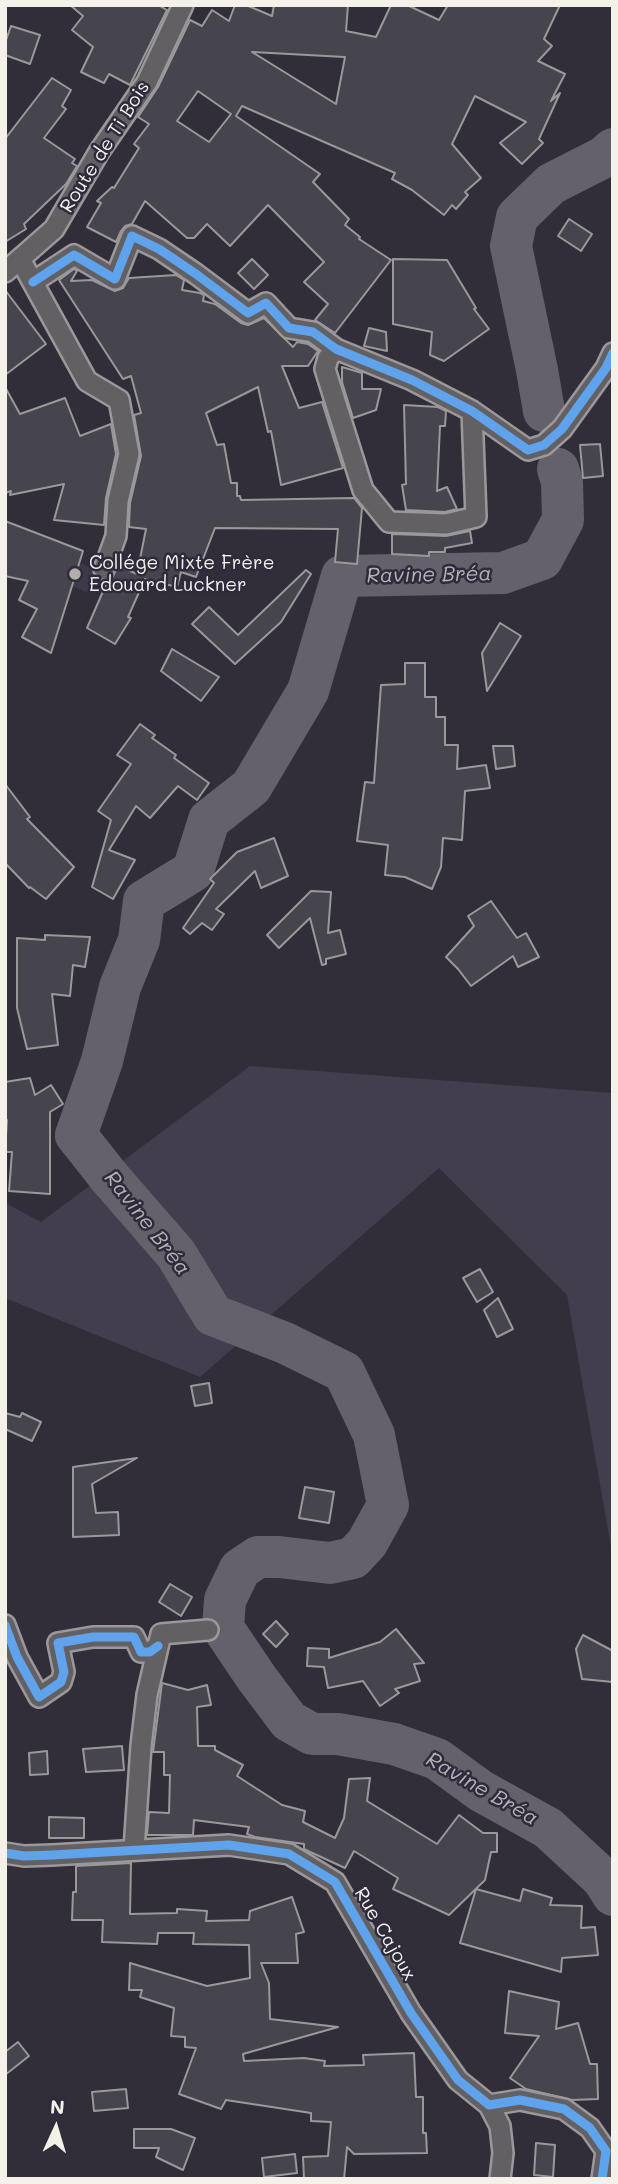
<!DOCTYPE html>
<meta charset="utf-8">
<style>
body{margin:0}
#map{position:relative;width:618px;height:2184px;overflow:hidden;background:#312e39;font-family:Mali,sans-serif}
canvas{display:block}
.frame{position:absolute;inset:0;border:7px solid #f4f1e8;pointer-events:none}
.north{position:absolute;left:21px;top:2093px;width:70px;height:70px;-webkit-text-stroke:5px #2f2a3d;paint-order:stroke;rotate:4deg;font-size:19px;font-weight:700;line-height:28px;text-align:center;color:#f4f1e8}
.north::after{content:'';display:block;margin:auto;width:24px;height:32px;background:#f4f1e8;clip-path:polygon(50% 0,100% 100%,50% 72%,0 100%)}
</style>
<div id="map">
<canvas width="618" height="2184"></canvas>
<div class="frame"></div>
<div class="north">N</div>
</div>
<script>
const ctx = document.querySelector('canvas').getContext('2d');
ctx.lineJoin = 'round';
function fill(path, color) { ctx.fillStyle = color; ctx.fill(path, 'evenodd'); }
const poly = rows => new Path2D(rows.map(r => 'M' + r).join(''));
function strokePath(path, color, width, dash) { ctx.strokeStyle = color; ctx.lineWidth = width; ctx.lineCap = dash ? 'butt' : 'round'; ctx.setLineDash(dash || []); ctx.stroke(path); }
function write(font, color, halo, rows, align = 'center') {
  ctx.font = font + ' Mali,sans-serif'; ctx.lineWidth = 5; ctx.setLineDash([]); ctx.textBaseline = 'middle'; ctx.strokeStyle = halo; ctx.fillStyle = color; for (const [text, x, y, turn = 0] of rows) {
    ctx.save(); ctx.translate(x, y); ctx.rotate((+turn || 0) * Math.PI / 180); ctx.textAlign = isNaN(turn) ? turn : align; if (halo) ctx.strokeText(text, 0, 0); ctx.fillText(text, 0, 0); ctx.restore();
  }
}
fill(poly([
 [58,554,101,572,91,594,49,576]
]), '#3e3948');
fill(poly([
 [250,1066,613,1093,613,1559,567,1295,439,1168,200,1377,5,1298,5,1203,41,1222]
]), '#423e4d');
strokePath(poly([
 [544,411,537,370,511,246,517,217,551,184,604,157,613,149],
 [558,469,562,482,563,520,542,559,503,573,342,576,308,691,251,787,209,820,193,871,144,901,139,940,120,987,102,1061,76,1135,110,1178,176,1254,213,1315,285,1343,344,1372,374,1435,388,1505,367,1543,353,1558,330,1563,279,1557,258,1557,240,1569,225,1600,223,1628,256,1677,289,1721,312,1734,338,1734,394,1744,437,1759,481,1791,548,1828,603,1879,613,1895]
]), '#65616b', 42);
const building = poly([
 [70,5,158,5,167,10,130,85,109,74,104,83,81,72,93,47,72,30,83,16,70,5],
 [235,5,246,5,272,16,274,5,348,5,346,31,376,37,391,5,407,5,439,20,448,5,560,5,544,39,552,46,538,61,565,74,551,101,560,93,539,139,543,143,522,164,500,143,526,122,475,96,452,144,481,178,465,192,468,195,456,209,452,205,444,215,412,190,392,179,395,173,242,106,236,116,320,174,313,182,349,219,345,225,360,237,359,239,391,260,335,333,315,320,328,304,304,282,324,262,268,205,230,246,207,224,194,238,187,238,145,201,132,224,125,226,121,231,116,242,87,227,101,203,97,201,112,187,114,188,139,148,134,144,149,124,138,117,158,87,190,20,202,26,212,10,229,21,235,5],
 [252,52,345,57,336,104,252,52],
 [198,91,231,114,209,142,177,121,198,91],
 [11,26,40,35,30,64,5,55,5,43,11,26],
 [52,78,71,90,62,106,66,109,44,138,75,159,72,163,77,166,66,184,24,224,26,229,5,242,5,139,52,78],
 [569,219,592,234,581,251,558,236,569,219],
 [252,259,268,275,254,289,238,273,252,259],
 [393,259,447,260,476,308,474,309,489,329,444,361,430,355,432,332,393,324,393,259],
 [74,269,77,271,71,281,92,280,115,291,123,288,129,278,176,275,184,280,182,290,200,293,204,295,203,301,215,304,241,323,248,325,264,318,293,347,297,342,308,344,318,351,308,366,282,366,299,408,322,402,343,468,281,485,271,431,268,432,258,387,206,413,217,445,224,444,231,483,237,483,237,496,240,496,241,500,354,498,362,508,357,564,335,562,338,529,215,528,196,577,181,572,177,587,145,579,128,617,131,618,115,644,87,628,108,580,112,578,118,566,137,574,146,529,129,527,130,503,141,456,134,415,141,413,131,376,123,379,59,280,74,269],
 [5,290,46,344,5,375,5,290],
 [369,328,386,332,387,351,364,346,369,328],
 [342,367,362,373,362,389,381,389,376,410,353,418,342,382,342,367],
 [5,387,20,414,65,398,80,436,111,424,116,454,106,498,104,525,54,520,64,484,10,495,11,491,5,493,5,387],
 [404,405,438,407,446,411,445,426,440,426,437,491,447,487,457,509,445,512,406,510,402,485,406,484,404,405],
 [600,444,603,476,583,478,580,445,600,444],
 [5,521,83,551,51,653,22,637,37,609,19,600,28,581,5,576,5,521],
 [470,531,472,543,445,548,445,552,429,552,429,556,392,554,392,534,446,536,470,531],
 [306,570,311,574,281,622,235,664,192,624,209,607,238,635,306,570],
 [500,623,521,636,487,691,482,653,500,623],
 [172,649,219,677,201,701,161,671,172,649],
 [405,663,425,663,425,697,436,697,436,717,445,717,445,745,458,745,457,769,486,765,490,788,465,791,462,840,443,838,441,867,432,889,405,877,385,875,388,845,357,841,365,782,374,783,381,685,405,684,405,663],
 [140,724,155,735,152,738,176,755,174,758,209,783,197,800,178,786,150,818,136,806,109,850,135,860,113,899,92,887,111,820,98,811,131,764,117,755,140,724],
 [493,746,513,746,515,766,496,769,493,746],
 [5,784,30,817,27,819,74,867,46,899,30,887,29,888,5,863,5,784],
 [274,838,288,876,261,888,255,871,216,909,224,914,212,930,202,923,190,934,183,928,214,883,210,879,237,852,274,838],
 [311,891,331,892,328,933,340,930,346,954,326,959,326,964,322,965,310,918,279,948,267,935,311,891],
 [491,901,517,938,526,933,539,957,518,967,513,956,471,986,458,969,446,957,474,926,468,916,491,901],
 [45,935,90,937,85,967,73,965,70,996,52,994,58,1045,27,1049,17,1008,17,938,45,940,45,935],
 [30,1078,35,1095,51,1085,63,1104,50,1112,50,1194,9,1191,12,1152,5,1152,7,1120,5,1120,5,1082,30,1078],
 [480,1269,493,1292,477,1302,463,1278,480,1269],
 [498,1298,513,1329,497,1337,484,1310,498,1298],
 [209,1383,212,1403,195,1406,191,1386,209,1383],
 [5,1413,20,1417,22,1413,41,1422,32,1441,5,1429,5,1413],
 [137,1458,92,1484,96,1513,118,1512,119,1535,73,1537,73,1467,137,1458],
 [305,1487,334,1492,329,1523,299,1518,305,1487],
 [170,1584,192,1597,181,1616,159,1602,170,1584],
 [276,1621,288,1634,276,1647,263,1634,276,1621],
 [396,1629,424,1663,414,1664,420,1681,395,1689,399,1693,380,1706,363,1681,328,1688,324,1667,307,1666,308,1648,329,1649,329,1658,380,1642,396,1629],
 [583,1635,613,1651,613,1682,582,1679,576,1649,583,1635],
 [162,1683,188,1690,207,1685,211,1705,197,1707,198,1746,215,1746,215,1750,243,1765,237,1776,282,1805,305,1811,303,1822,335,1838,344,1818,349,1779,370,1778,367,1801,437,1844,459,1815,483,1833,497,1833,497,1852,491,1852,485,1880,449,1915,393,1889,398,1878,354,1851,345,1868,308,1851,304,1849,304,1844,255,1837,247,1834,249,1827,194,1820,193,1835,147,1835,149,1812,169,1813,170,1775,164,1775,164,1752,153,1752,162,1683],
 [122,1746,124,1770,86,1772,83,1749,122,1746],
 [47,1751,48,1774,30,1775,29,1753,47,1751],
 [49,1817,84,1818,84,1838,49,1838,49,1817],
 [131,1863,130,1914,177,1913,177,1909,207,1911,206,1921,249,1920,250,1911,292,1897,304,1932,296,1934,298,1963,261,1963,269,1983,270,2019,338,2027,243,2054,244,2061,304,2058,325,2061,324,2066,364,2065,363,2055,414,2053,416,2097,423,2097,423,2133,426,2133,427,2153,354,2154,347,2147,344,2179,304,2179,303,2157,328,2156,331,2122,311,2121,311,2113,226,2100,221,2109,179,2094,196,2048,185,2047,185,2037,171,2036,174,2008,140,1997,142,1990,129,1990,130,1963,207,1986,250,1978,249,1945,193,1944,194,1933,158,1933,157,1944,102,1942,103,1920,72,1920,73,1892,76,1892,76,1866,131,1863],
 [476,1889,520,1901,523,1889,552,1898,550,1905,582,1906,581,1928,595,1927,598,1955,562,1958,561,1972,460,1943,476,1889],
 [509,1991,559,2002,556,2029,578,2023,590,2064,597,2064,598,2099,572,2100,526,2089,510,2078,539,2036,505,2033,509,1991],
 [18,2042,29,2056,5,2075,5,2052,18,2042],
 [126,2089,128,2108,94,2111,92,2092,126,2089],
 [134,2129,171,2129,195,2138,183,2170,156,2157,159,2148,134,2148,134,2129],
 [536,2143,555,2145,553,2177,534,2175,536,2143],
 [295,2154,297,2173,264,2177,262,2158,295,2154]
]);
fill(building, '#46444c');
strokePath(building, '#9a989b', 2);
const minor = poly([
 [20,259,87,381,119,400,129,454,118,501,116,536,104,569],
 [5,272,54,229,99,152,147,82,183,5],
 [33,282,74,255,115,279,132,236,159,249,196,274,248,313,266,303,289,328,313,332,336,349,412,380,472,411,528,450,544,445,562,429,606,368,613,353],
 [336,349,328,358,325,369,363,490,389,522,446,524,476,517,472,411],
 [5,1625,17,1657,39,1697,61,1682,64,1672,58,1643,93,1637,134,1637,141,1652,150,1652,158,1646],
 [134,1849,141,1746,147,1695,161,1634,208,1630],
 [5,1853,24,1856,52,1855,229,1845,289,1854,335,1882,411,2013,458,2080,489,2105,520,2100,564,2109,590,2128,606,2151,602,2179],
 [489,2105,500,2126,503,2153,500,2179]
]);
strokePath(minor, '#9a989b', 24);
strokePath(minor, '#626063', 19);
strokePath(poly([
 [33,282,74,255,115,279,132,236,159,249,196,274,248,313,266,303,289,328,313,332,336,349,412,380,472,411,528,450,544,445,562,429,606,368,613,353],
 [5,1625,17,1657,39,1697,61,1682,64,1672,58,1643,93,1637,134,1637,141,1652,150,1652,158,1646],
 [5,1853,24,1856,52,1855,229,1845,289,1854,335,1882,411,2013,458,2080,489,2105,520,2100,564,2109,590,2128,606,2151,602,2179]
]), '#60a3ed', 9);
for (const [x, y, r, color] of [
 [75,574,7,"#b0adab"]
]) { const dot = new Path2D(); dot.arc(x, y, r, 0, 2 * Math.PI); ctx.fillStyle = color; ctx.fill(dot); strokePath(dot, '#2f2a3d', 2.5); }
write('19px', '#f4f1e8', '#2f2a3d', [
 ["Route de Ti Bois",105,147,-58],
 ["Rue Cajoux",385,1934,60]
]);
write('19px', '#f4f1e8', '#2f2a3d', [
 ["Collége Mixte Frère",89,563],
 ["Edouard Luckner",89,585]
], 'left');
write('italic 21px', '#b6b2b2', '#2f2a3d', [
 ["Ravine Bréa",429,575,-1],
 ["Ravine Bréa",147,1223,52],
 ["Ravine Bréa",482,1789,30]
]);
</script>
